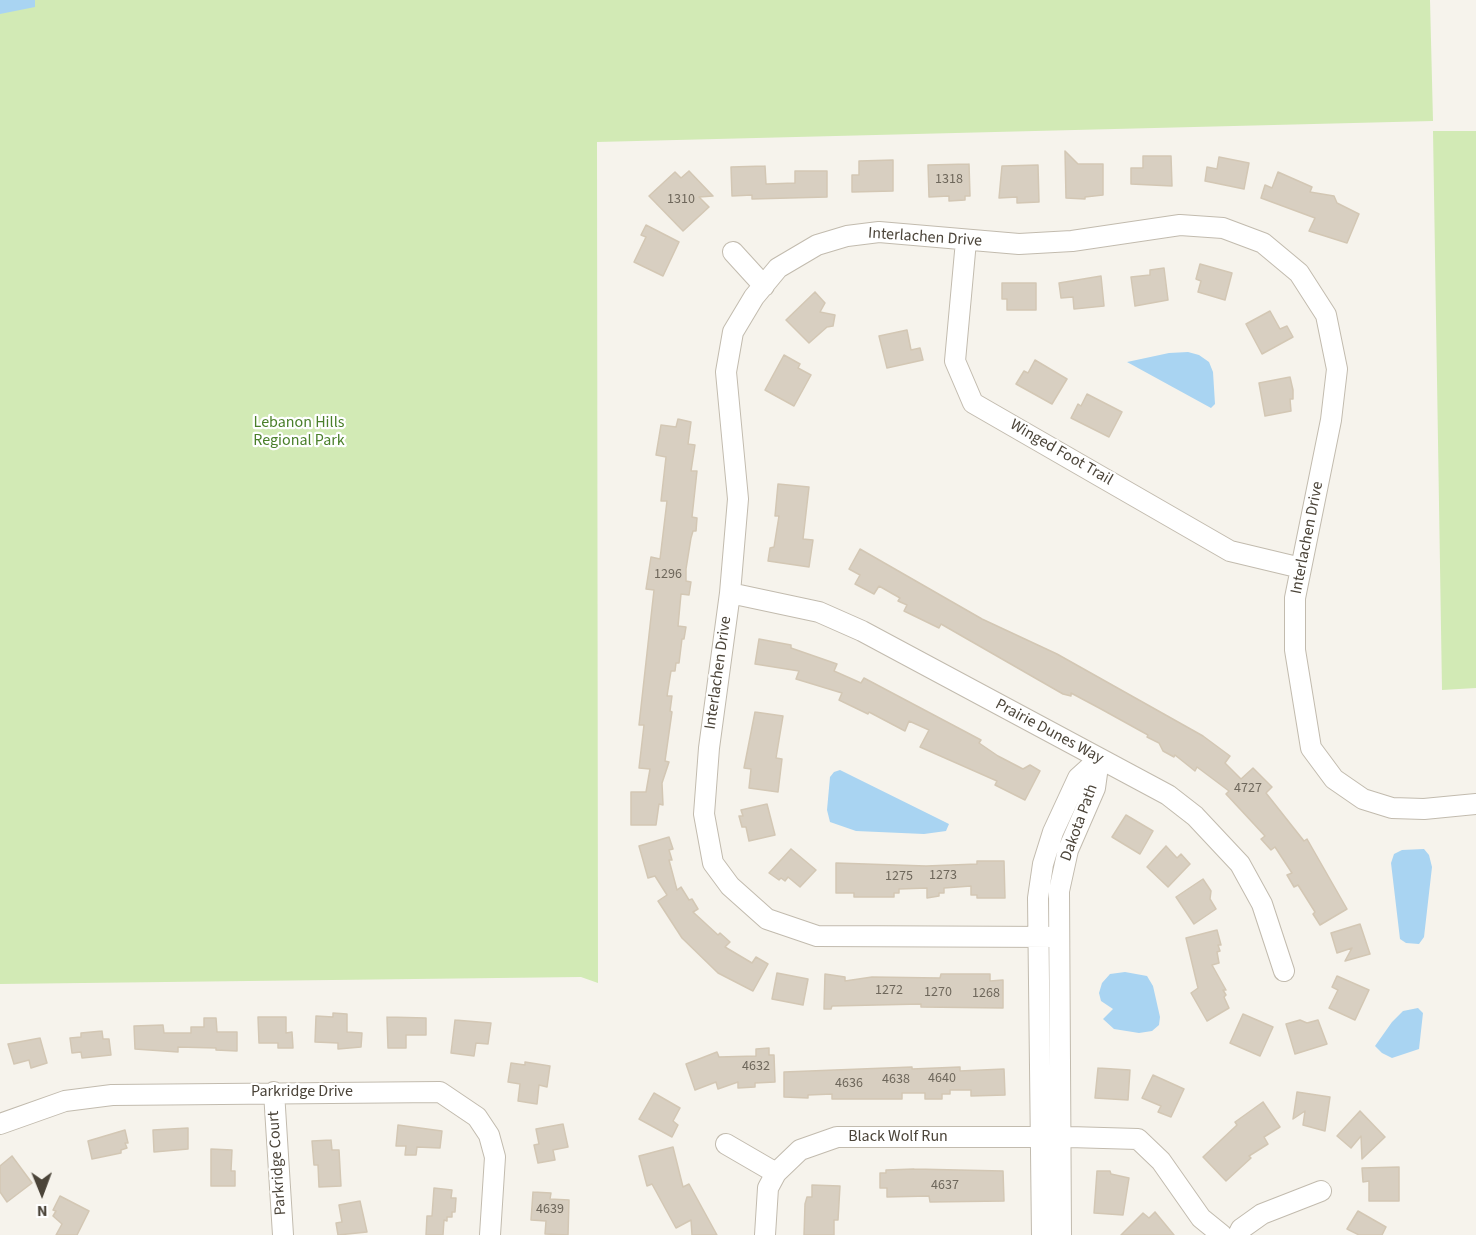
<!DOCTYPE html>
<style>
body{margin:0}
#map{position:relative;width:1476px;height:1235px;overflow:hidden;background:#f6f3ec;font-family:"Source Sans 3",sans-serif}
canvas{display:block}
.north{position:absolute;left:12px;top:1163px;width:60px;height:60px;-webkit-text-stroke:4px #fff;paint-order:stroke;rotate:179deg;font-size:16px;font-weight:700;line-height:24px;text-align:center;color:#4b4439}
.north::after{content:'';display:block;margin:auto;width:21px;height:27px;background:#4b4439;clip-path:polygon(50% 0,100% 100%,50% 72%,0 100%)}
</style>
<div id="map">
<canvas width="1476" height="1235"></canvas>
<div class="north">N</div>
</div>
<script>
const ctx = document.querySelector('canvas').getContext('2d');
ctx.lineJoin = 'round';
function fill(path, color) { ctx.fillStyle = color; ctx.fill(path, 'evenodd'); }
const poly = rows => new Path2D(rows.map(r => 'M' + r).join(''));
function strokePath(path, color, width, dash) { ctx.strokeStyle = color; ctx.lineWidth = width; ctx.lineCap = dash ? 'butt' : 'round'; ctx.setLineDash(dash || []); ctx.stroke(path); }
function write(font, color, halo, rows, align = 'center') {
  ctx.font = font + ' "Source Sans 3",sans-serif'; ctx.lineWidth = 4.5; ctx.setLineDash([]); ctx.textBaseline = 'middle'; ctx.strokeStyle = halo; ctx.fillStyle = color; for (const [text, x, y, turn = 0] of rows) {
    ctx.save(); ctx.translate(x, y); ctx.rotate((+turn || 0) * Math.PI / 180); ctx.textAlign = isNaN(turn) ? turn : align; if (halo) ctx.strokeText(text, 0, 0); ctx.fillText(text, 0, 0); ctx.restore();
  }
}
fill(poly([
 [0,0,1430,0,1433,121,597,142,598,983,581,977,0,984],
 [1433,131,1476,131,1476,688,1442,690]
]), '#d2eab5');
fill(poly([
 [0,0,35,0,35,7,0,14],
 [1188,352,1199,355,1209,362,1213,372,1215,404,1211,408,1127,362,1169,353],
 [840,770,943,821,949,824,946,831,924,834,856,831,830,822,827,810,830,777,834,772],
 [1424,849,1429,855,1432,867,1424,937,1419,944,1406,943,1400,939,1391,863,1394,854,1402,850],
 [1125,972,1147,976,1153,986,1160,1017,1159,1025,1152,1031,1139,1033,1114,1029,1103,1019,1113,1009,1101,1001,1099,993,1102,983,1110,974],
 [1418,1008,1423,1013,1419,1049,1392,1058,1382,1053,1375,1046,1392,1022,1403,1011]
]), '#a9d4f2');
const building = poly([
 [1065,151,1078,164,1103,164,1103,195,1085,197,1085,199,1066,198,1065,151],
 [1143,156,1171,156,1172,186,1131,184,1131,168,1143,168,1143,156],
 [1219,157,1249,163,1244,189,1205,181,1207,167,1217,169,1219,157],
 [893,160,893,191,852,192,852,175,859,175,859,161,893,160],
 [969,164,970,196,965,196,965,200,949,201,949,196,929,197,928,165,969,164],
 [1038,165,1039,202,1017,203,1017,197,999,198,1002,166,1038,165],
 [765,166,766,184,795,183,795,171,827,171,827,197,752,199,752,195,732,196,731,167,765,166],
 [689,171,713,196,699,197,709,207,683,231,649,196,675,172,681,178,689,171],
 [1278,172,1312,187,1310,192,1334,196,1337,203,1359,214,1347,243,1309,231,1315,218,1261,198,1265,185,1272,188,1278,172],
 [646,225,679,242,663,276,634,262,646,237,641,235,646,225],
 [1200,264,1232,273,1225,300,1198,292,1201,281,1196,279,1200,264],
 [1164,268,1168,300,1135,306,1131,277,1150,275,1150,270,1164,268],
 [1101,276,1104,306,1074,309,1073,297,1061,298,1059,283,1101,276],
 [1002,283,1036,283,1036,310,1007,310,1007,299,1002,299,1002,283],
 [815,292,825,303,820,312,835,315,833,326,827,327,809,343,786,320,815,292],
 [1270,311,1280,329,1287,326,1293,337,1262,354,1246,324,1270,311],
 [907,330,911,350,920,348,923,360,887,368,879,336,907,330],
 [784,355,800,364,798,368,811,375,794,406,765,390,784,355],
 [1035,360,1067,379,1052,404,1016,384,1024,371,1028,373,1035,360],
 [1290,377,1293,390,1293,399,1290,399,1291,411,1265,416,1259,383,1290,377],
 [1087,394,1122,412,1109,437,1071,418,1078,404,1081,406,1087,394],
 [678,419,691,422,688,444,695,445,691,471,697,471,692,517,697,518,696,531,693,531,691,538,686,569,686,581,691,582,689,595,681,594,678,626,686,627,684,639,682,639,679,663,676,663,675,671,671,671,667,696,672,696,670,711,672,712,665,761,669,762,662,783,663,805,659,804,656,825,631,825,631,792,646,792,650,769,639,768,644,725,639,725,654,590,646,589,651,557,660,559,667,501,661,501,666,457,656,455,661,425,676,427,678,419],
 [778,484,809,487,803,539,813,540,809,567,768,561,770,548,774,547,779,516,775,516,778,484],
 [860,549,982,619,1057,654,1203,736,1230,756,1225,763,1241,779,1253,768,1272,787,1266,793,1304,841,1307,839,1347,909,1320,925,1313,914,1315,912,1298,885,1294,887,1287,875,1292,873,1275,847,1271,850,1261,839,1265,836,1226,794,1229,791,1197,767,1195,771,1175,755,1174,757,1163,751,1159,743,1147,737,1148,735,1101,709,1071,693,1071,696,1063,694,941,624,939,628,904,611,907,605,898,601,900,598,879,586,874,594,855,584,860,575,849,569,860,549],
 [759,639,791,645,791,648,837,664,834,671,861,683,864,678,981,740,979,743,998,756,1023,769,1030,765,1040,771,1025,800,995,785,997,781,920,747,929,730,909,721,905,731,869,712,868,714,839,700,842,693,796,679,799,671,755,664,759,639],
 [755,712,783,716,776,758,782,759,778,792,749,788,751,769,744,768,755,712],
 [767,804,775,835,749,841,746,827,742,827,739,816,743,816,741,810,767,804],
 [1126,815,1153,831,1140,854,1112,837,1126,815],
 [669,837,673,849,669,850,672,860,669,860,677,890,681,887,689,900,692,899,698,909,693,912,718,935,720,933,730,942,725,947,752,963,756,957,768,964,753,991,718,973,682,938,658,901,667,895,655,876,648,878,639,846,669,837],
 [1166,846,1177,858,1181,854,1190,864,1168,887,1147,867,1166,846],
 [791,849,816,870,800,887,788,877,785,881,781,878,779,880,769,873,791,849],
 [977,861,1004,861,1005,898,977,898,977,895,971,895,971,886,944,888,944,893,939,893,939,896,927,898,927,888,899,889,899,893,894,893,894,897,854,897,854,893,836,893,836,863,926,866,977,864,977,861],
 [1203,879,1211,891,1210,899,1216,909,1194,924,1176,897,1203,879],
 [1360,924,1370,954,1345,961,1352,948,1337,953,1331,933,1360,924],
 [1217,930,1221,945,1218,945,1220,951,1217,952,1219,963,1212,965,1226,990,1223,990,1226,995,1224,997,1229,1008,1207,1021,1191,993,1198,988,1186,938,1217,930],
 [777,973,808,979,803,1005,772,999,777,973],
 [825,974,845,977,845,981,872,977,940,978,941,974,990,974,990,981,1003,980,1003,1008,921,1007,921,1004,832,1006,831,1009,824,1009,825,974],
 [1337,976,1369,990,1355,1020,1329,1008,1338,990,1332,987,1337,976],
 [333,1013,347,1014,347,1032,362,1033,361,1047,338,1049,338,1043,315,1042,316,1016,333,1017,333,1013],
 [1243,1014,1273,1027,1260,1056,1230,1043,1243,1014],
 [258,1017,286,1017,286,1033,292,1032,293,1048,278,1048,278,1043,259,1043,258,1017],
 [387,1017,426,1018,426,1035,406,1035,406,1048,388,1048,387,1017],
 [204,1018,216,1018,217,1032,237,1032,237,1051,216,1050,216,1048,178,1047,178,1052,135,1049,134,1026,163,1025,164,1033,191,1033,191,1027,204,1027,204,1018],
 [455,1020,491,1023,488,1044,476,1043,474,1056,451,1053,455,1020],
 [1300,1020,1307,1023,1318,1020,1327,1044,1295,1054,1286,1024,1300,1020],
 [102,1031,103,1039,109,1039,111,1055,82,1058,81,1052,72,1053,70,1038,81,1037,81,1033,102,1031],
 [40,1038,47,1063,31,1068,29,1060,14,1064,8,1044,40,1038],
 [769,1048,769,1055,774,1055,775,1082,755,1083,755,1087,738,1088,738,1082,718,1089,716,1082,695,1090,686,1064,717,1052,719,1057,756,1056,756,1049,769,1048],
 [525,1062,550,1066,547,1087,539,1085,537,1104,518,1101,520,1084,508,1082,511,1063,525,1065,525,1062],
 [912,1067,912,1069,960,1067,960,1071,1004,1069,1005,1095,971,1096,971,1090,950,1090,950,1094,942,1094,942,1099,925,1099,925,1093,902,1093,902,1099,832,1099,832,1094,808,1095,808,1098,784,1097,784,1072,912,1067],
 [1098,1068,1130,1070,1128,1100,1095,1098,1098,1068],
 [1153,1075,1184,1089,1171,1117,1158,1112,1161,1106,1142,1098,1153,1075],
 [1297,1092,1330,1097,1325,1131,1303,1125,1305,1111,1293,1119,1297,1092],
 [654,1093,680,1108,673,1121,678,1125,672,1137,639,1119,654,1093],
 [1263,1102,1280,1127,1264,1137,1268,1144,1249,1156,1251,1158,1226,1181,1203,1157,1237,1125,1235,1122,1263,1102],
 [1360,1111,1385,1137,1362,1159,1361,1136,1351,1148,1337,1136,1360,1111],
 [563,1124,568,1147,553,1150,555,1160,538,1163,534,1145,539,1144,536,1129,563,1124],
 [398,1125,442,1131,440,1148,417,1147,416,1155,405,1155,406,1146,396,1146,398,1125],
 [188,1128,188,1149,154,1152,153,1130,188,1128],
 [125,1130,128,1143,125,1143,127,1148,121,1150,121,1153,92,1159,88,1141,125,1130],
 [331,1140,332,1150,339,1150,341,1186,319,1187,318,1165,314,1165,312,1141,331,1140],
 [673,1147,683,1187,689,1184,717,1235,692,1235,691,1220,676,1228,652,1184,647,1186,639,1156,673,1147],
 [211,1149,232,1150,231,1171,235,1171,235,1186,211,1186,211,1149],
 [12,1156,32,1183,7,1202,0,1192,0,1166,12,1156],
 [1399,1167,1399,1201,1369,1201,1369,1181,1363,1182,1362,1168,1399,1167],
 [914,1169,1003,1171,1004,1201,930,1202,929,1196,887,1197,887,1188,880,1188,880,1173,886,1173,886,1170,914,1169],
 [1097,1171,1110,1171,1111,1174,1129,1178,1123,1215,1094,1213,1097,1171],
 [812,1185,840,1186,838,1220,834,1220,834,1235,804,1235,805,1204,807,1197,812,1197,812,1185],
 [434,1188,452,1190,451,1198,456,1198,455,1212,452,1212,452,1217,447,1217,447,1221,444,1220,443,1235,426,1235,427,1216,432,1216,434,1188],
 [533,1192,551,1193,550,1199,569,1200,568,1235,545,1234,546,1221,531,1220,533,1192],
 [60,1196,89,1211,77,1235,56,1235,62,1224,53,1216,56,1211,53,1210,60,1196],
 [360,1201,367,1232,338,1235,336,1223,342,1222,339,1205,360,1201],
 [1358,1211,1386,1227,1382,1235,1359,1235,1347,1229,1358,1211],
 [1155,1212,1174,1235,1121,1235,1143,1213,1149,1218,1155,1212]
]);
fill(building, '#d8cfc1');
strokePath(building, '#d3c7b4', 1.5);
const minor = poly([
 [966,241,955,361,973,403,1230,551,1301,568],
 [733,252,764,286],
 [730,593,819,612,862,631,1168,795,1195,816,1240,864,1262,904,1284,971],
 [1057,937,817,936,767,919,730,886,713,863,704,814,709,748,730,593,738,499,726,372,733,332,754,297,778,268,817,245,847,236,879,232,1019,244,1072,241,1180,225,1223,228,1263,243,1299,273,1326,315,1337,369,1331,420,1295,598,1295,650,1311,748,1334,779,1363,799,1392,808,1424,809,1476,804],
 [274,1092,283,1235],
 [0,1124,65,1101,112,1095,440,1092,477,1117,489,1135,495,1157,490,1235],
 [726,1144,776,1173],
 [765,1235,768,1188,776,1173,800,1150,837,1137,1069,1137,1138,1139,1161,1161,1201,1218,1222,1235],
 [1042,1235,1038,898,1043,864,1053,832,1078,778,1099,759],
 [1061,1235,1059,891,1068,850,1095,788,1099,759],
 [1238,1235,1241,1229,1262,1214,1321,1191]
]);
strokePath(minor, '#c2bbae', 22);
strokePath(minor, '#fff', 20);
write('14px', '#6e675b', null, [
 ["1318",949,180],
 ["1310",681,200],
 ["1296",668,575],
 ["4727",1248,789],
 ["1273",943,876],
 ["1275",899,877],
 ["1272",889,991],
 ["1270",938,993],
 ["1268",986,994],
 ["4632",756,1067],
 ["4640",942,1079],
 ["4638",896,1080],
 ["4636",849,1084],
 ["4637",945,1186],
 ["4639",550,1210]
]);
write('16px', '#4b4439', '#fff', [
 ["Interlachen Drive",925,238,4],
 ["Winged Foot Trail",1061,453,30],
 ["Interlachen Drive",1308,538,-79],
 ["Interlachen Drive",719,673,-82],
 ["Prairie Dunes Way",1049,732,28],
 ["Dakota Path",1080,823,-70],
 ["Parkridge Drive",302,1092],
 ["Black Wolf Run",898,1137],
 ["Parkridge Court",278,1163,-94]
]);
write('16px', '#4a7f2a', '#fff', [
 ["Lebanon Hills",299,423],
 ["Regional Park",299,441]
]);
</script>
